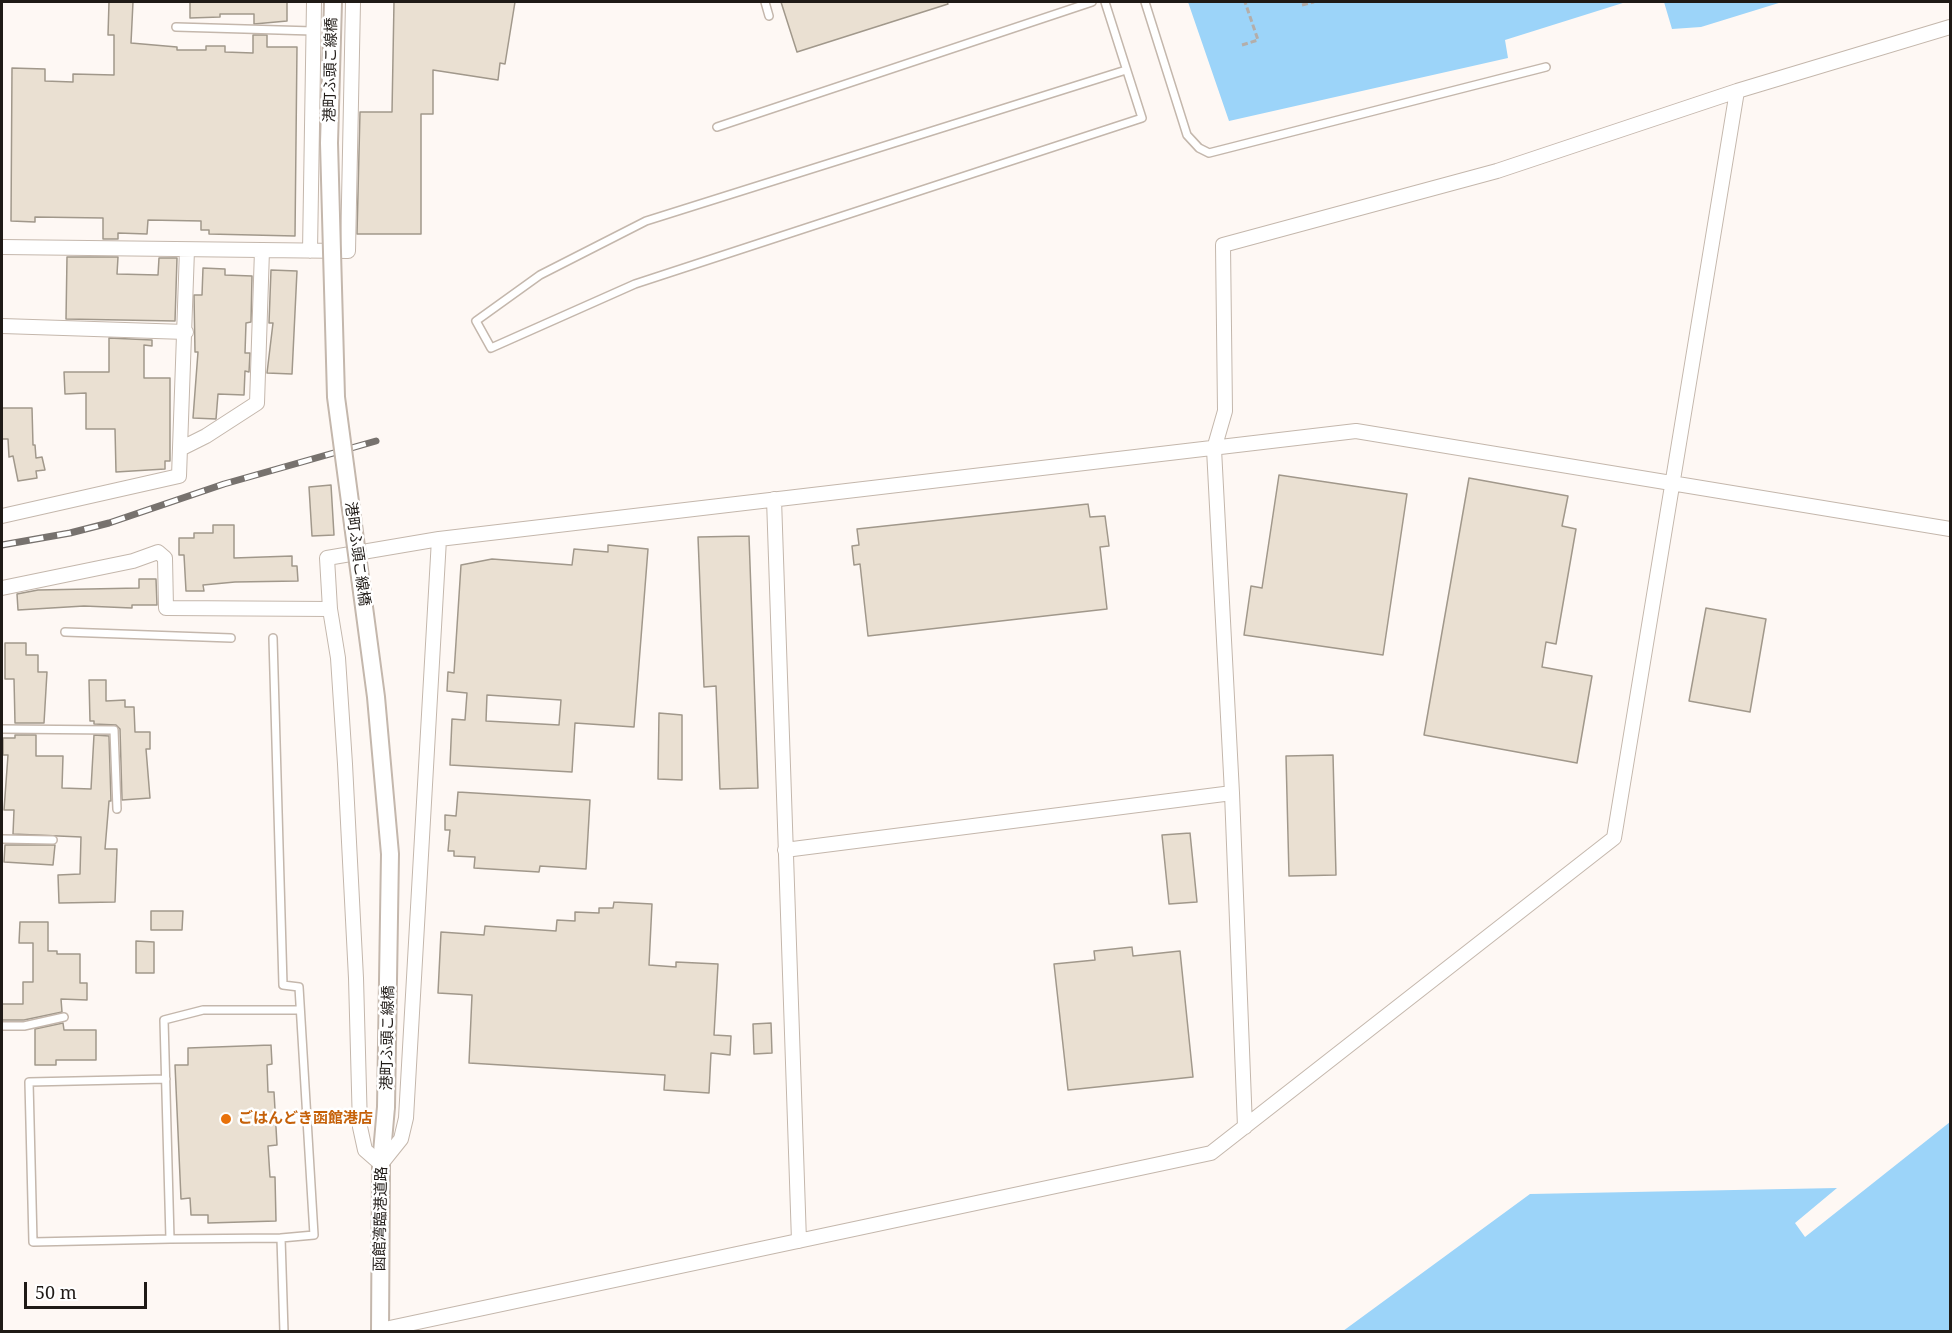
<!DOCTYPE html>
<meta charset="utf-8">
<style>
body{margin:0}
#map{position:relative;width:1952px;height:1333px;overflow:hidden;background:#fef8f4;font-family:"Noto Serif",serif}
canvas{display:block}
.frame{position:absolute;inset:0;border:3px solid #1f1a16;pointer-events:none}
.scale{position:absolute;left:24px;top:1282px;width:123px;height:27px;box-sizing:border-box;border:3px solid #1f1a16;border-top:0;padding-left:8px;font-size:18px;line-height:21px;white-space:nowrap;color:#1f1a16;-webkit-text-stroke:4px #fff;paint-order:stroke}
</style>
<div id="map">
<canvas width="1952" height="1333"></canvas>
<div class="frame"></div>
<div class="scale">50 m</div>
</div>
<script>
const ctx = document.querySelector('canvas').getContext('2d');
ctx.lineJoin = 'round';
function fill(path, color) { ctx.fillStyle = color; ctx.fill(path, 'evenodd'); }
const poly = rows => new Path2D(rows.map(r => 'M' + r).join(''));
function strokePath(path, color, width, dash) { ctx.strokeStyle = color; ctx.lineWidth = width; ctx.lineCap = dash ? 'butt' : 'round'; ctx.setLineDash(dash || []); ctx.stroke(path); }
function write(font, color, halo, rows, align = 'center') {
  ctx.font = font + ' "Noto Serif","Noto Sans JP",serif'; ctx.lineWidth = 5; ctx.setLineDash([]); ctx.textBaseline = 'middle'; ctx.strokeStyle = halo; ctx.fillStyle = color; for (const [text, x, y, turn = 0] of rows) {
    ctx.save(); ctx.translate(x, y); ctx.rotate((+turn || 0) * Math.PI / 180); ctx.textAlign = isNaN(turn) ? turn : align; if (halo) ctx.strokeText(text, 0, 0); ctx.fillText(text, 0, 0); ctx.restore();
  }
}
fill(poly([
 [1188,2,1626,2,1505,40,1508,58,1229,121],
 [1664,2,1782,2,1701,27,1672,29],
 [1950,1122,1950,1331,1343,1331,1530,1194,1837,1188,1795,1223,1805,1237]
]), '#9cd4f9');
const building = poly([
 [109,2,133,2,131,43,177,47,177,50,206,50,206,46,225,46,225,52,253,53,253,35,267,35,267,47,297,47,295,236,209,234,209,230,201,230,201,221,148,220,147,234,118,233,118,239,103,239,103,218,35,217,35,222,11,221,12,68,45,69,45,81,73,82,73,74,114,75,114,35,108,35,109,2],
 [190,2,287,2,287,21,254,24,254,14,220,14,220,17,190,18,190,2],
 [394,2,515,2,505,64,500,63,498,80,433,70,433,114,421,114,421,234,357,234,360,112,392,112,394,2],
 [781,2,947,2,948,4,797,52,781,2],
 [67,257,118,257,117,274,158,275,159,258,177,258,175,321,66,319,67,257],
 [203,268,225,269,225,275,252,276,251,322,246,323,245,353,250,353,249,372,245,371,244,395,218,394,216,419,193,418,198,352,195,352,194,295,202,295,203,268],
 [271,270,297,271,292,374,267,373,273,323,269,323,271,270],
 [109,338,152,340,152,346,144,345,144,378,170,378,170,461,165,461,165,469,116,472,115,429,86,429,86,393,65,394,64,372,109,372,109,338],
 [2,408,32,408,33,445,35,445,36,458,42,457,45,470,36,471,37,478,18,481,13,456,9,457,8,439,2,439,2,408],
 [1279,475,1407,494,1383,655,1244,635,1251,586,1262,588,1279,475],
 [1469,478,1568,496,1562,526,1576,529,1556,644,1546,642,1542,667,1592,676,1577,763,1424,735,1469,478],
 [331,485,334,535,312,536,309,487,331,485],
 [1088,504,1090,517,1105,516,1109,546,1100,547,1107,609,868,636,860,564,854,565,852,546,859,545,857,529,1088,504],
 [213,525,234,525,234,558,292,556,292,566,297,566,298,581,235,582,203,585,204,591,186,591,184,555,179,555,179,538,194,538,194,533,213,533,213,525],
 [749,536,758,788,720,789,716,686,704,687,698,537,749,536],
 [608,545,648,549,634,727,575,723,572,772,450,765,452,719,465,720,467,693,447,691,448,672,454,673,461,565,492,559,572,565,574,549,608,552,608,545],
 [487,695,561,700,559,725,486,721,487,695],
 [139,579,156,579,157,605,132,605,132,608,84,606,18,610,17,594,38,590,139,588,139,579],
 [1706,608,1766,619,1750,712,1689,701,1706,608],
 [5,643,26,643,26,655,38,655,38,672,47,672,44,723,15,723,14,679,5,679,5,643],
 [89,680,106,680,106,701,125,700,125,707,134,707,135,732,150,732,150,749,146,749,150,798,122,800,120,729,116,725,94,724,94,721,90,721,89,680],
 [659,713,682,715,682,780,658,779,659,713],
 [15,735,36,735,36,756,63,756,62,788,91,789,94,735,109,736,111,801,109,801,105,849,117,849,115,902,59,903,58,875,80,874,81,837,13,834,14,810,4,810,8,755,3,755,3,738,15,738,15,735],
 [1333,755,1336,875,1289,876,1286,756,1333,755],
 [458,792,590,800,586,869,540,866,539,872,474,868,475,857,454,856,454,851,448,851,450,830,445,830,445,815,456,816,458,792],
 [1190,833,1197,902,1169,904,1162,835,1190,833],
 [5,845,55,845,53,865,4,862,5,845],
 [614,902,652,904,649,965,676,967,676,962,718,964,714,1035,731,1036,730,1055,711,1053,709,1093,664,1090,665,1075,469,1063,472,995,438,993,441,932,484,935,485,926,556,931,557,920,575,921,575,912,599,913,599,908,613,908,614,902],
 [151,911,183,911,182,930,151,930,151,911],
 [20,922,48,922,48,951,57,951,57,954,80,954,80,983,87,983,87,1000,61,999,62,1012,24,1020,2,1020,2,1004,23,1004,23,982,33,982,33,943,19,943,20,922],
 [136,941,154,942,154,973,136,973,136,941],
 [1132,947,1133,956,1180,951,1193,1077,1068,1090,1054,964,1095,960,1094,951,1132,947],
 [63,1023,64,1030,96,1030,96,1060,56,1060,56,1065,35,1065,35,1029,63,1023],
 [771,1023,772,1053,754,1054,753,1024,771,1023],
 [271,1045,272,1064,267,1065,268,1092,274,1092,277,1145,268,1146,270,1177,275,1177,276,1221,208,1223,208,1215,191,1215,190,1198,181,1199,175,1065,188,1065,188,1048,271,1045]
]);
fill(building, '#eae0d2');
strokePath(building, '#a1988b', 1.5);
const service = poly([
 [765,2,769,16],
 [1105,2,1142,118,635,284,491,348,476,321,540,275,646,221,1126,70],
 [1145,2,1187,135,1199,148,1209,153,1546,67],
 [176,27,313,31],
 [717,127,1092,2],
 [65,632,231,638],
 [273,638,283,985,299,987,314,1235,281,1238,284,1332],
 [2,729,114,730,117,809],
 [2,839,53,840],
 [2,1026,24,1026,64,1017],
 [166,1079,29,1082,33,1242,170,1239],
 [281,1238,170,1239,164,1020,203,1010,300,1010]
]);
const minor = poly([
 [2,247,348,251,353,2],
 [310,251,314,2],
 [2,326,186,332],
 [180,449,206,436,257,403,262,250],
 [774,499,799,1241],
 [2,516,179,476,187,250],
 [2,588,133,561,158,552,165,558,166,608,330,609,327,558,439,539,1356,431,1950,529],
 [330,609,338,658,345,764,356,978,360,1127,365,1150,381,1164,401,1139,406,1118,439,539],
 [785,850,1232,793],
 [1245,1127,1232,793,1214,449,1225,411,1223,245,1497,171,1737,91,1950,27],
 [380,1330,1211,1153,1614,838,1737,91]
]);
const tertiary = poly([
 [380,1332,381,1164,386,1107]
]);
strokePath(service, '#c4b7ac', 10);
strokePath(minor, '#c4b7ac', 16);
strokePath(tertiary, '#c4b7ac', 20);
strokePath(poly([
 [1302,5,1314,2],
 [1242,45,1258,40,1245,2]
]), '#b4aeaa', 3, [6, 3]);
strokePath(service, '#fff', 7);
strokePath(minor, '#fff', 14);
strokePath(tertiary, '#fff', 16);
const rail = poly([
 [2,545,70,533,109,523,224,484,376,441]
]);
strokePath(rail, '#77726e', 7);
strokePath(rail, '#fff', 4.5, [14]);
const tertiaryBridge = poly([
 [333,2,329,143,336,397,376,697,390,854,386,1107]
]);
strokePath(tertiaryBridge, '#c4b7ac', 20, []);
strokePath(tertiaryBridge, '#fff', 16);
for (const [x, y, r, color] of [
 [226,1119,6,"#e8710a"]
]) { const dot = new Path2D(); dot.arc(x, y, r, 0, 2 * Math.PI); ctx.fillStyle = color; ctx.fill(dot); strokePath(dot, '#fff', 2); }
write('15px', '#1f1a16', '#fff', [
 ["港町ふ頭こ線橋",331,70,-89],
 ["港町ふ頭こ線橋",357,554,82],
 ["港町ふ頭こ線橋",388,1038,-89],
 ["函館湾臨港道路",381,1219,-89]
]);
write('bold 15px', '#c56008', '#fff', [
 ["ごはんどき函館港店",238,1119]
], 'left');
</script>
